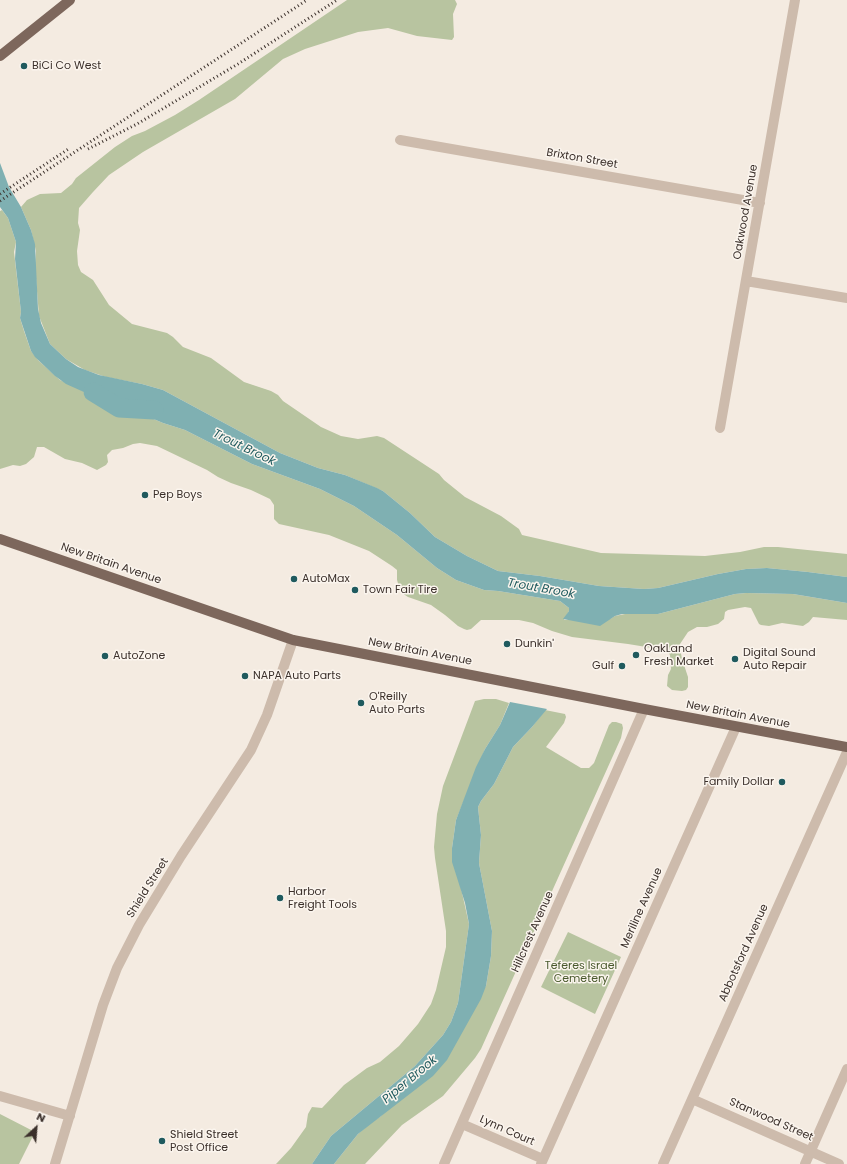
<!DOCTYPE html>
<style>
body{margin:0}
#map{position:relative;width:847px;height:1164px;overflow:hidden;background:#f4ebe1;font-family:Poppins,sans-serif}
canvas{display:block}
.north{position:absolute;left:16px;top:1108px;width:40px;height:40px;-webkit-text-stroke:3px #fbf5ee;paint-order:stroke;rotate:26deg;font-size:11px;font-weight:700;line-height:16px;text-align:center;color:#3b302b}
.north::after{content:'';display:block;margin:auto;width:14px;height:18px;background:#3b302b;clip-path:polygon(50% 0,100% 100%,50% 72%,0 100%)}
</style>
<div id="map">
<canvas width="847" height="1164"></canvas>
<div class="north">N</div>
</div>
<script>
const ctx = document.querySelector('canvas').getContext('2d');
ctx.lineJoin = 'round';
function fill(path, color) { ctx.fillStyle = color; ctx.fill(path, 'evenodd'); }
const poly = rows => new Path2D(rows.map(r => 'M' + r).join(''));
function strokePath(path, color, width, dash) { ctx.strokeStyle = color; ctx.lineWidth = width; ctx.lineCap = dash ? 'butt' : 'round'; ctx.setLineDash(dash || []); ctx.stroke(path); }
function write(font, color, halo, rows, align = 'center') {
  ctx.font = font + ' Poppins,sans-serif'; ctx.lineWidth = 3; ctx.setLineDash([]); ctx.textBaseline = 'middle'; ctx.strokeStyle = halo; ctx.fillStyle = color; for (const [text, x, y, turn = 0] of rows) {
    ctx.save(); ctx.translate(x, y); ctx.rotate((+turn || 0) * Math.PI / 180); ctx.textAlign = isNaN(turn) ? turn : align; if (halo) ctx.strokeText(text, 0, 0); ctx.fillText(text, 0, 0); ctx.restore();
  }
}
fill(poly([
 [347,0,455,0,457,4,453,14,454,37,452,40,417,36,388,28,358,32,305,49,283,59,235,99,143,152,109,175,93,192,79,208,78,223,80,230,77,251,78,265,81,272,93,280,109,305,132,324,167,333,173,337,183,347,211,358,244,382,271,391,278,395,283,401,321,427,341,436,358,439,377,436,384,438,439,474,444,480,465,497,501,516,519,529,522,535,601,553,705,556,740,552,764,547,778,547,847,554,847,577,808,572,767,568,746,569,718,574,658,588,644,589,599,586,540,576,498,571,467,556,435,537,410,513,383,491,345,475,318,468,280,453,163,390,142,384,106,377,85,370,66,359,50,344,39,316,35,266,36,251,31,230,21,207,27,200,40,194,61,193,72,184,76,178,115,147,132,136,145,131,175,115,199,100],
 [2,210,8,218,16,242,14,252,21,312,20,318,24,331,31,351,39,361,60,380,104,401,130,409,163,423,185,430,252,464,320,489,354,506,397,535,437,568,456,580,484,590,498,591,560,601,569,608,569,611,564,620,610,619,615,616,630,613,658,614,735,594,746,593,793,594,847,603,847,620,813,617,809,622,803,626,782,623,769,626,761,625,759,624,751,608,745,607,728,610,725,612,724,619,718,624,707,627,697,627,688,632,680,644,680,648,682,659,688,677,688,687,686,690,682,691,672,690,667,686,668,675,671,669,670,655,668,652,665,650,628,644,572,637,552,631,533,623,519,620,481,620,471,629,467,630,464,629,458,626,445,615,431,605,408,597,402,593,400,590,397,580,397,570,392,566,369,551,329,535,279,524,274,519,274,505,270,499,251,490,231,483,218,477,207,470,157,446,140,443,133,444,123,448,112,450,107,455,108,462,106,465,97,470,82,463,65,459,44,447,37,447,34,457,26,464,20,466,13,465,0,469,0,211],
 [484,699,496,699,509,703,500,725,485,749,456,820,452,848,469,924,458,1003,451,1022,443,1035,415,1066,331,1136,312,1164,276,1164,291,1148,306,1127,308,1114,312,1107,322,1108,344,1085,367,1068,380,1062,399,1046,418,1024,431,1004,436,990,446,947,446,931,435,858,434,847,437,814,443,786,475,701],
 [545,710,565,714,566,717,564,723,546,747,581,768,589,768,594,763,609,725,612,722,616,722,622,724,623,728,621,738,481,1049,475,1058,443,1096,402,1125,365,1164,334,1164,358,1134,369,1124,381,1116,486,986,491,956,492,931,479,863,481,835,478,807,481,801,494,784,513,747,532,727],
 [568,932,621,957,595,1014,541,987],
 [0,1114,35,1132,19,1164,0,1164]
]), '#b8c4a0');
fill(poly([
 [0,163,9,187,21,207,31,230,35,244,38,309,41,323,50,344,66,359,78,367,99,375,142,384,163,390,280,453,318,468,345,475,377,488,383,491,410,513,435,537,467,556,498,571,540,576,599,586,644,589,658,588,718,574,746,569,767,568,808,572,847,577,847,603,793,594,746,593,735,594,658,614,622,614,615,616,600,626,563,619,569,611,569,608,560,601,498,591,484,590,456,580,437,568,397,535,354,506,320,489,252,464,185,430,163,423,130,409,117,406,104,401,66,384,55,376,35,357,31,351,20,318,21,312,15,259,16,242,8,218,0,207],
 [510,702,547,709,532,727,513,747,494,784,481,801,478,807,481,835,479,863,492,931,491,956,486,986,481,999,447,1060,433,1076,358,1134,334,1164,312,1164,331,1136,415,1066,443,1035,451,1022,458,1003,469,924,465,903,452,862,452,848,456,820,476,767,485,749,500,725]
]), '#7fb0b2');
strokePath(poly([
 [93,392,119,408,154,410]
]), '#7fb0b2', 19);
strokePath(poly([
 [400,140,760,203],
 [746,281,847,298],
 [720,428,795,0],
 [0,1096,70,1116],
 [692,1099,839,1164],
 [462,1124,543,1159],
 [55,1164,103,1005,117,968,139,925,181,856,251,750,267,715,293,640],
 [444,1164,644,709],
 [541,1164,736,727],
 [663,1164,847,752],
 [805,1164,847,1069]
]), '#cdbbac', 10);
strokePath(poly([
 [0,56,70,0],
 [0,539,293,640,644,709,847,747]
]), '#7d675c', 10);
strokePath(poly([
 [88,149,137,124,238,64,337,0],
 [0,194,70,148],
 [0,201,307,0]
]), '#3b302b', 3, [1, 3]);
for (const [x, y, r, color] of [
 [24,66,4,"#1f5a5e"],
 [145,495,4,"#1f5a5e"],
 [294,579,4,"#1f5a5e"],
 [355,590,4,"#1f5a5e"],
 [507,644,4,"#1f5a5e"],
 [636,655,4,"#1f5a5e"],
 [105,656,4,"#1f5a5e"],
 [735,659,4,"#1f5a5e"],
 [622,666,4,"#1f5a5e"],
 [245,676,4,"#1f5a5e"],
 [361,703,4,"#1f5a5e"],
 [782,782,4,"#1f5a5e"],
 [280,898,4,"#1f5a5e"],
 [162,1141,4,"#1f5a5e"]
]) { const dot = new Path2D(); dot.arc(x, y, r, 0, 2 * Math.PI); ctx.fillStyle = color; ctx.fill(dot); strokePath(dot, '#fbf5ee', 1.5); }
write('11px', '#3b302b', '#fbf5ee', [
 ["BiCi Co West",32,66],
 ["Pep Boys",153,495],
 ["AutoMax",302,579],
 ["Town Fair Tire",363,590],
 ["Dunkin'",515,644],
 ["OakLand",644,649],
 ["Fresh Market",644,662],
 ["Digital Sound",743,653],
 ["Auto Repair",743,666],
 ["AutoZone",113,656],
 ["Gulf",614,666,"right"],
 ["NAPA Auto Parts",253,676],
 ["O'Reilly",369,697],
 ["Auto Parts",369,710],
 ["Family Dollar",774,782,"right"],
 ["Harbor",288,892],
 ["Freight Tools",288,905],
 ["Shield Street",170,1135],
 ["Post Office",170,1148]
], 'left');
write('11px', '#3b302b', '#fbf5ee', [
 ["Brixton Street",582,159,10],
 ["Oakwood Avenue",746,212,-80],
 ["New Britain Avenue",111,564,19],
 ["New Britain Avenue",420,652,11],
 ["New Britain Avenue",738,715,11],
 ["Shield Street",148,888,-58],
 ["Meriline Avenue",642,908,-66],
 ["Hillcrest Avenue",533,932,-66],
 ["Abbotsford Avenue",744,953,-66],
 ["Stanwood Street",771,1120,24],
 ["Lynn Court",507,1131,24]
]);
write('11px', '#4a5a2e', '#fbf5ee', [
 ["Teferes Israel",581,966],
 ["Cemetery",581,979]
]);
write('italic 12px', '#1f5a5e', '#fbf5ee', [
 ["Trout Brook",244,448,26],
 ["Trout Brook",541,589,10],
 ["Piper Brook",410,1080,-40]
]);
</script>
